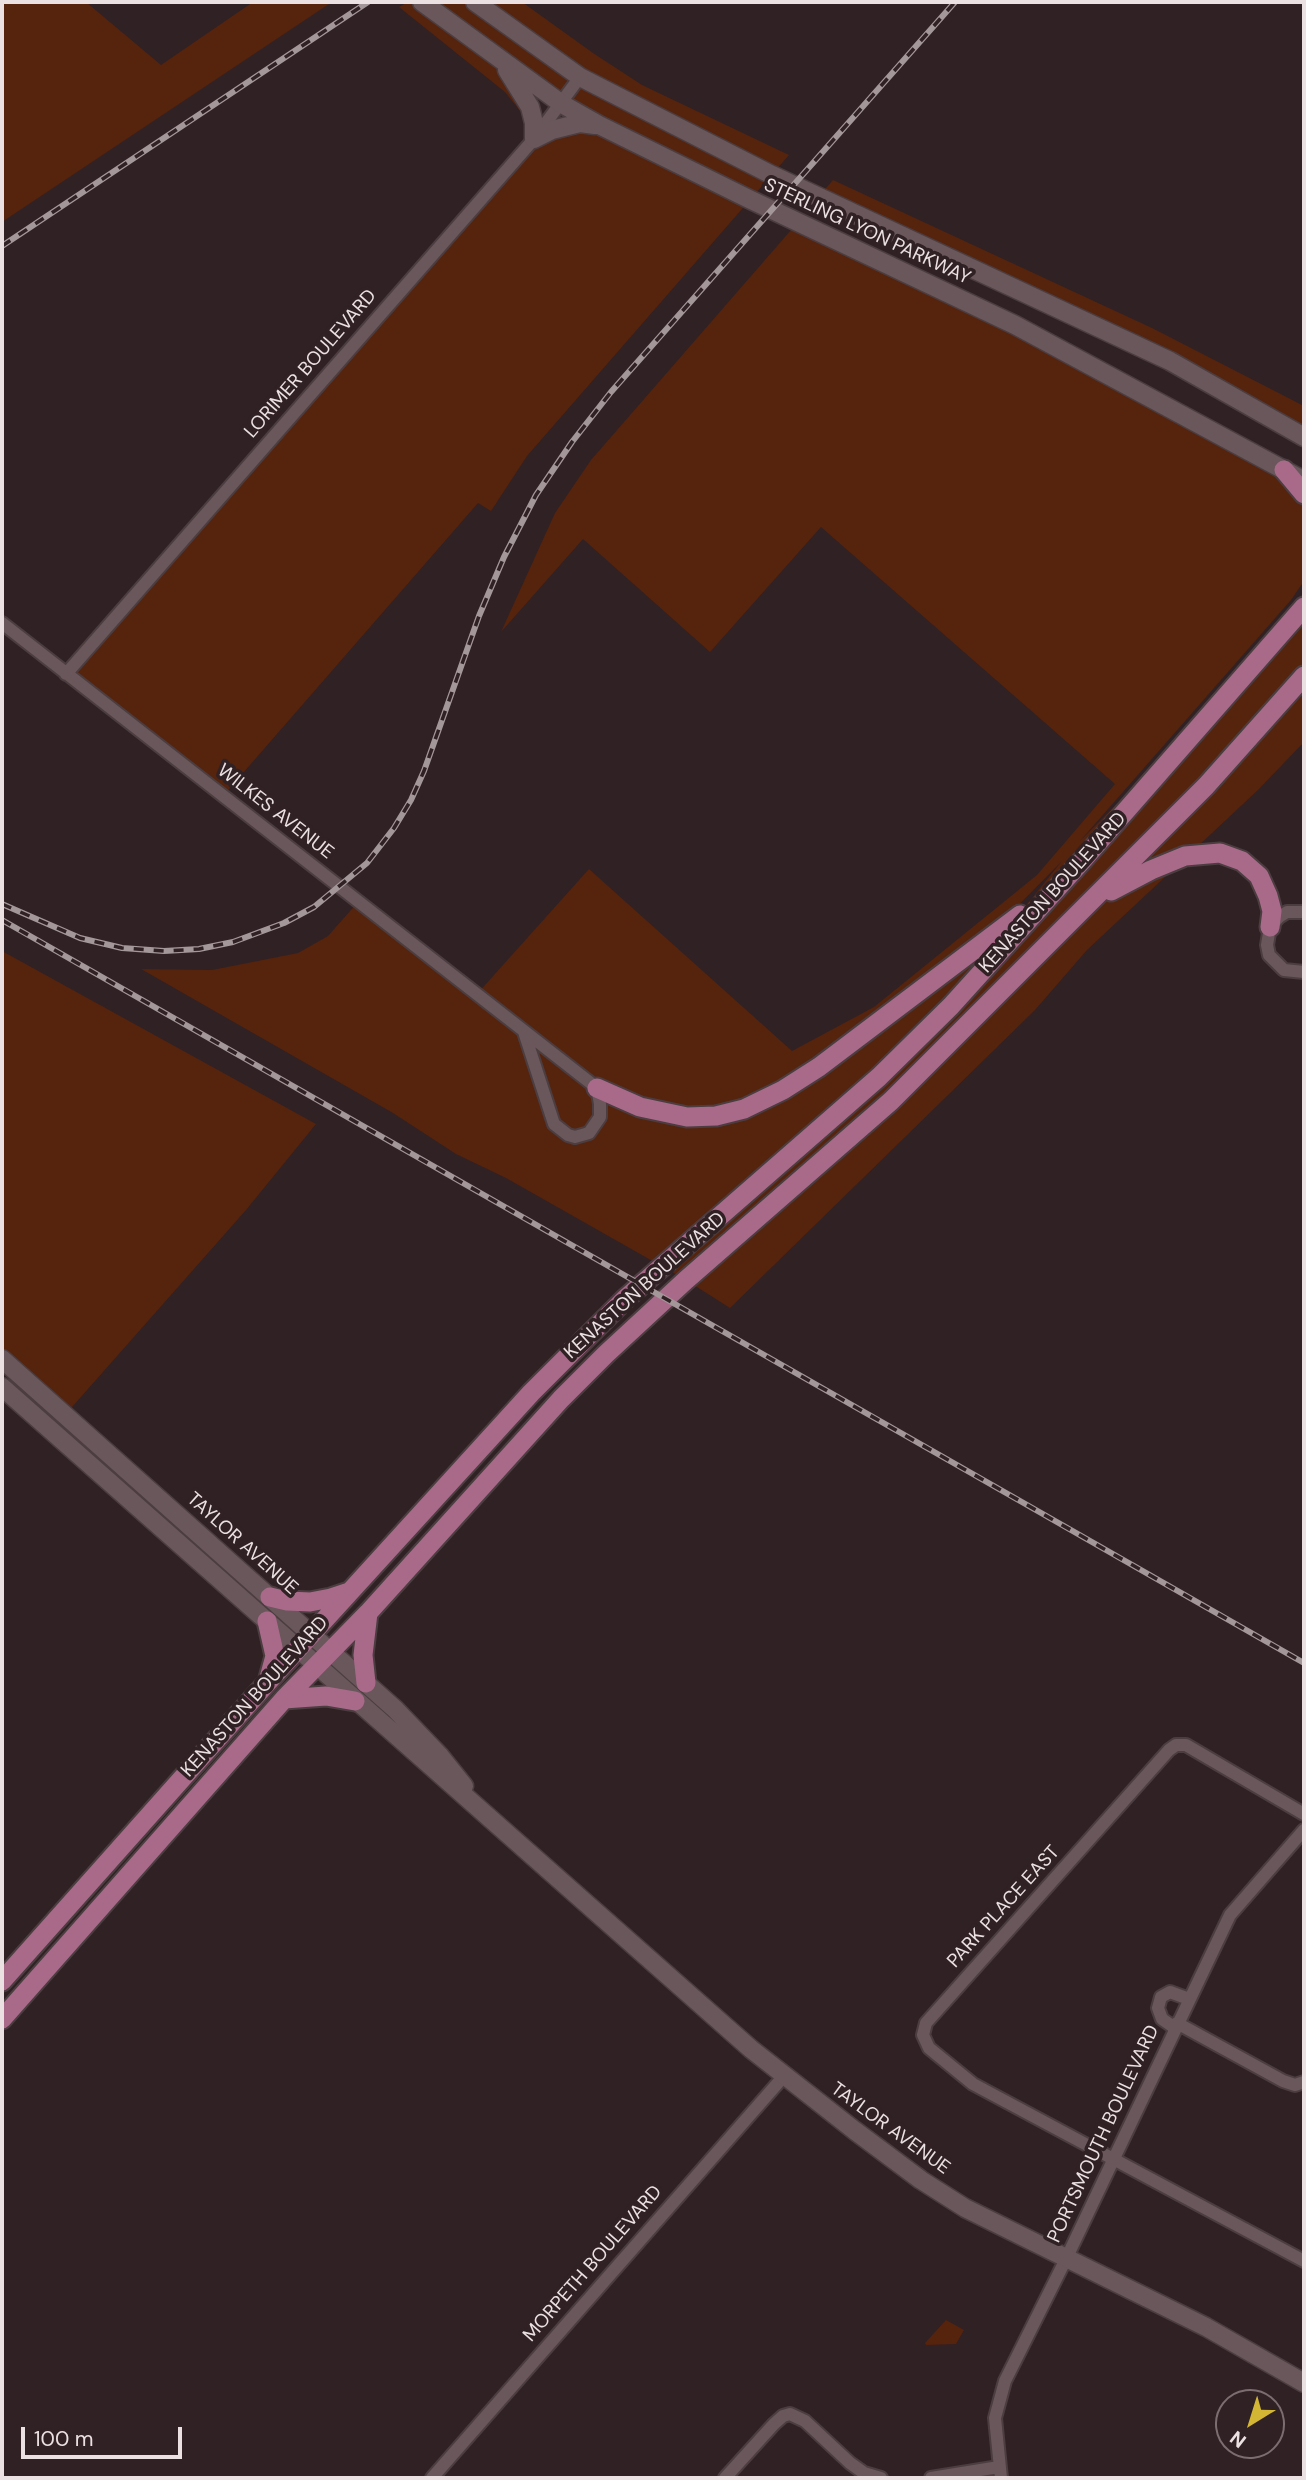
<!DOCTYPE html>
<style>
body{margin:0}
#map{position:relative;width:1306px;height:2480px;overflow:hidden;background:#302124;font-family:"DM Sans",sans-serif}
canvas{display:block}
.frame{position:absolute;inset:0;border:4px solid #ebe0e2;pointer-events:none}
.north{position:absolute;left:1215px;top:2389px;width:70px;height:70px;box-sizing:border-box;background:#302124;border:2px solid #7b6d70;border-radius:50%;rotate:218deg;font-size:19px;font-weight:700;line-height:28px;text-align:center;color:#ebe0e2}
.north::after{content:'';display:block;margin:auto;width:24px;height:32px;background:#d4b635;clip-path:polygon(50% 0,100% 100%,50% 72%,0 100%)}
.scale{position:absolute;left:21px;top:2427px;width:161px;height:32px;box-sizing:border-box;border:4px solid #ebe0e2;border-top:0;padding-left:9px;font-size:21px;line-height:24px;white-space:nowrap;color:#ebe0e2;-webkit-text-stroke:5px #302124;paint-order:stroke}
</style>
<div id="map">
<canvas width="1306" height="2480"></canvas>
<div class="frame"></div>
<div class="north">N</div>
<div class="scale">100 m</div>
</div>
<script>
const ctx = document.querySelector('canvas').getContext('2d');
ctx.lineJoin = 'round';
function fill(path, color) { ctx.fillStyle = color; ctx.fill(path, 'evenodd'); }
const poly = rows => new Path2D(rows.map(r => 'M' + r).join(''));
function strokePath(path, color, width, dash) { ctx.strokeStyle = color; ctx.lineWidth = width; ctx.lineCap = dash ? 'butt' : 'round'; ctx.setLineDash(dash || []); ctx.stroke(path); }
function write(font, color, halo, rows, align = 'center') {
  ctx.font = font + ' "DM Sans",sans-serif'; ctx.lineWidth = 7; ctx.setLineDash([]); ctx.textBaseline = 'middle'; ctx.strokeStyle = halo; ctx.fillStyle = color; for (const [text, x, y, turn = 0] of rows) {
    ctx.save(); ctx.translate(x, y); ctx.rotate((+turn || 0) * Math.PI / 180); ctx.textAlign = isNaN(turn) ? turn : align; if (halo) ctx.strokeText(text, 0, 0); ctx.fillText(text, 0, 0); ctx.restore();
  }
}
fill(poly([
 [2,2,86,2,161,65,253,2,332,2,2,222],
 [408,2,522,2,593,53,642,85,789,155,527,456,491,511,478,503,223,796,66,674,534,139,521,112,505,92,399,7],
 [501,61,580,123,534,138],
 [833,180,1152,328,1304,406,1304,437,819,196],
 [798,222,1284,470,1304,496,1304,581,1291,600,1080,841,1245,676,1304,607,1304,742,1258,790,1087,950,1035,1010,730,1308,686,1280,506,1178,456,1154,393,1113,141,969,212,970,298,953,328,936,358,902,525,1033,477,994,589,869,792,1051,874,1007,1037,875,1115,784,821,527,710,652,583,539,501,632,555,513,591,460],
 [1062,861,985,956,984,956,983,952,1000,924],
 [2,951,316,1124,246,1210,65,1415,2,1359],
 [946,2320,964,2330,956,2344,926,2345,925,2343]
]), '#56230d');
const street = poly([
 [2,623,597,1088,600,1104,600,1117,589,1133,575,1137,568,1135,554,1124,524,1032],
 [66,674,534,139,580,77],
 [1304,912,1287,912,1279,917,1270,927,1267,945,1269,955,1284,970,1304,972],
 [1304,1814,1186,1745,1176,1745,1169,1750,926,2023,923,2035,929,2048,973,2084,1304,2261],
 [1177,2023,1283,2081,1295,2085,1304,2082],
 [1175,2028,1162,2019,1158,2008,1161,1997,1170,1992,1189,1999],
 [432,2478,784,2076],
 [725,2478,774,2424,783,2416,790,2414,805,2421,850,2463,864,2473,881,2478],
 [931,2478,999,2467],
 [1001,2478,995,2418,1005,2381,1067,2257,1230,1915,1304,1830]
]);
const secondary = poly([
 [422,2,562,104,599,125,749,199,1015,325,1297,477],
 [475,2,580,77,772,175,1170,361,1304,437],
 [507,70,530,107,534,123,534,139,552,130,580,123,595,125],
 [2,1359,395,1709,440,1756,464,1786],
 [2,1387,751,2049,854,2130,921,2180,965,2208,1206,2327,1304,2383]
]);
const primary = poly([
 [1284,470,1304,494],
 [1111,891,1151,870,1185,856,1220,853,1242,861,1259,876,1268,896,1272,911,1270,927],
 [597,1088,640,1107,687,1117,716,1116,744,1109,783,1090,819,1067,1020,915],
 [270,1597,287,1601,310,1602,331,1598,349,1592],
 [267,1621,275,1656,269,1678],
 [366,1683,363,1655,368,1613],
 [284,1699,326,1696,355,1701],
 [2,1981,267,1683,531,1393,625,1299,879,1077,951,1006,1082,861,1304,607],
 [2,2019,284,1699,368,1613,561,1399,606,1354,686,1280,891,1101,1206,786,1304,676]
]);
strokePath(street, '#4b3d40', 16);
strokePath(secondary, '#4b3d40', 21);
strokePath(primary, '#4b3d40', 23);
strokePath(street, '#69575b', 12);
strokePath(secondary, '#69575b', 18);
strokePath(primary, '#a96a8a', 19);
const rail = poly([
 [2,246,368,2],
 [2,904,80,938,122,948,164,951,199,949,233,942,284,923,314,907,367,863,394,828,411,800,424,771,479,616,504,557,536,495,572,442,611,392,955,2],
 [2,920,1304,1663]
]);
strokePath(rail, '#a4979a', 6);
strokePath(rail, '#302124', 3.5, [10]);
write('19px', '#ebe0e2', '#302124', [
 ["STERLING LYON PARKWAY",867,232,25],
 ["LORIMER BOULEVARD",311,364,-49],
 ["WILKES AVENUE",275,812,38],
 ["KENASTON BOULEVARD",1053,893,-48],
 ["KENASTON BOULEVARD",645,1286,-42],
 ["TAYLOR AVENUE",242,1544,42],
 ["KENASTON BOULEVARD",255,1697,-48],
 ["PARK PLACE EAST",1004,1907,-48],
 ["TAYLOR AVENUE",890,2129,36],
 ["PORTSMOUTH BOULEVARD",1104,2134,-65],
 ["MORPETH BOULEVARD",593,2264,-49]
]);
</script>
